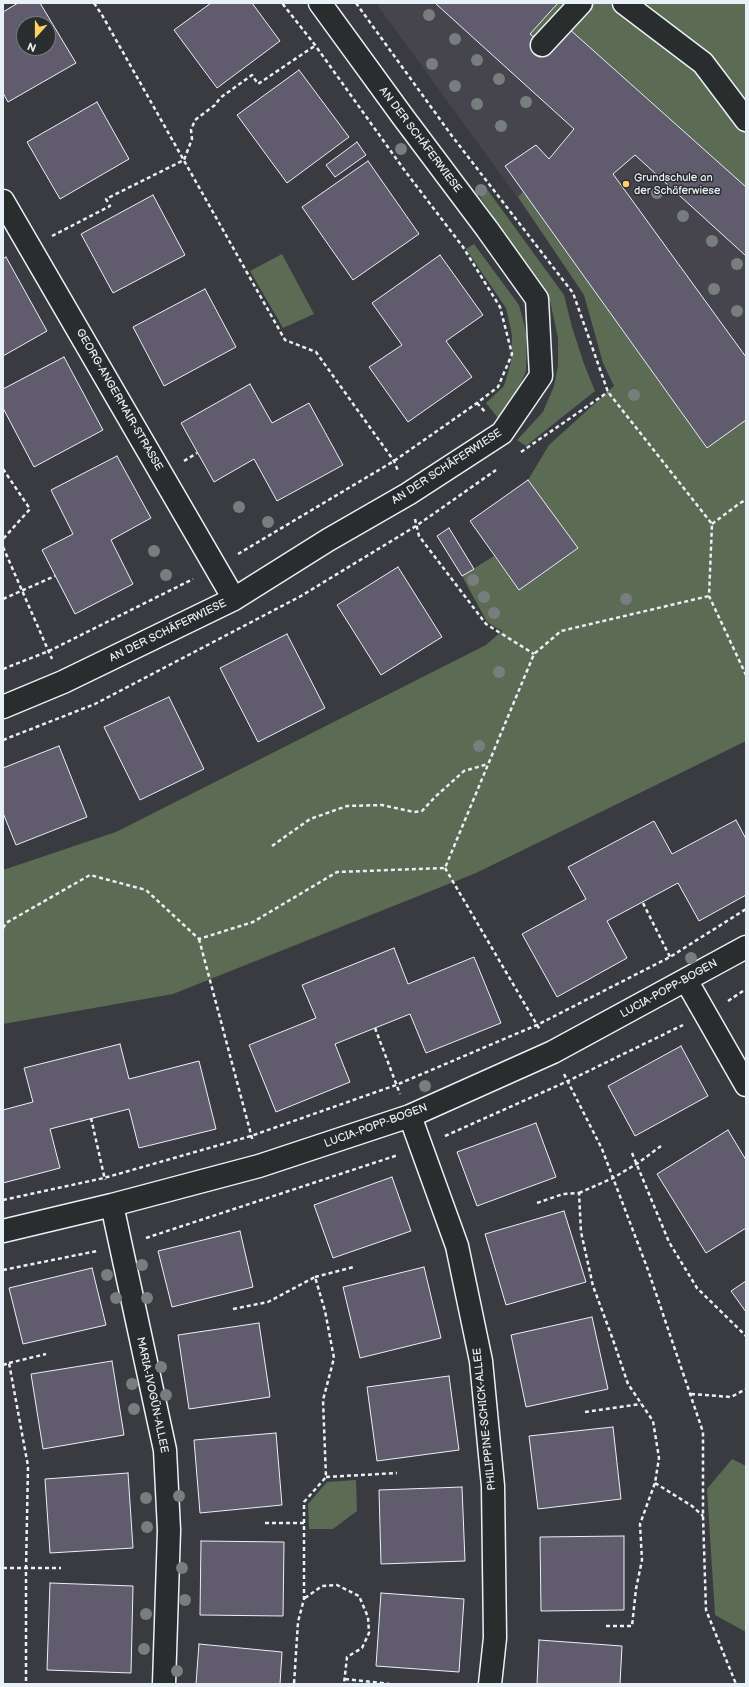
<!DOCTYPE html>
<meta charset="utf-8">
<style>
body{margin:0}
#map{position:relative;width:749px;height:1687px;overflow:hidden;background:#3a3b41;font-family:"Balsamiq Sans",sans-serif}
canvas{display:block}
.frame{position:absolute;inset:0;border:4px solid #e8f1f8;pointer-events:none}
.north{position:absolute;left:16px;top:16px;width:40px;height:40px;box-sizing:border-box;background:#2a2d2e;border:1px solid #767b7f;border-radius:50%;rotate:201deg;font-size:11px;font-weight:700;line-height:16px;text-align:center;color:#e8f1f8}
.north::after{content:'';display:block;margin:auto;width:14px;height:18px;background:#ffd166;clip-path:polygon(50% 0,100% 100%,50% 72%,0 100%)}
</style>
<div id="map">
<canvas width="749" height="1687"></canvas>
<div class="frame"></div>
<div class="north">N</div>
</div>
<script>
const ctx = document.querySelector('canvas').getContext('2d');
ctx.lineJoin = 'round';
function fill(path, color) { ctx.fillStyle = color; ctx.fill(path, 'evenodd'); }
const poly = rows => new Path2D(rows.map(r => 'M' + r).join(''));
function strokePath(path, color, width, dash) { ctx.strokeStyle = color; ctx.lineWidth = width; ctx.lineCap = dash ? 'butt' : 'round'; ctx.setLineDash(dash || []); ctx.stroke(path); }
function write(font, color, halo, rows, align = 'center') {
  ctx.font = font + ' "Balsamiq Sans",sans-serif'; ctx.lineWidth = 3; ctx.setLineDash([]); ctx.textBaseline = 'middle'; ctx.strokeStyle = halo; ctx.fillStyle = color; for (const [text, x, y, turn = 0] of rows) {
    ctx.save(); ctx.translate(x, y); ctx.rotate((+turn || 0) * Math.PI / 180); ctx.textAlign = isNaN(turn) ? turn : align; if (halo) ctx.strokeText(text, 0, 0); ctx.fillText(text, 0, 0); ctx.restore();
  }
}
fill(poly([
 [376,3,746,3,746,435,710,462]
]), '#46454e');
fill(poly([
 [558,3,617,3,678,52,714,93,746,134,746,187,567,27,547,49,530,34],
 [644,3,746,3,746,110,711,62],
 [484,185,564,295,572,327,584,364,595,391,526,446,517,440,543,412,554,386,558,366,558,338,550,301,476,191],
 [523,192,707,448,746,420,746,741,476,873,173,994,3,1024,3,870,116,832,486,645,502,631,487,622,462,576,494,556,519,590,577,549,528,480,549,445,614,386,603,363,584,295,518,197],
 [474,244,519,305,527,335,526,371,516,396,498,418,486,403,504,386,511,362,512,335,506,308,466,249],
 [282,254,314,314,283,328,250,271],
 [732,1459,746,1466,746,1632,715,1615,707,1489],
 [356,1480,357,1511,333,1529,309,1529,308,1504,327,1482]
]), '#5c6b54');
const building = poly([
 [18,3,40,3,76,63,8,102,3,93,3,12,18,3],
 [24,24,48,24,48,48,24,48,24,24],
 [211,3,252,3,280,41,217,88,174,30,211,3],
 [435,3,558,3,530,34,547,49,567,27,746,187,746,256,635,155,613,174,746,357,746,420,707,448,505,166,536,145,549,159,574,129,435,3],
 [299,70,349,137,287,183,237,115,299,70],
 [97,102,129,159,60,199,27,142,97,102],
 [357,142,366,155,335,177,326,165,357,142],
 [368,161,419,234,353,280,302,207,368,161],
 [153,195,185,255,113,293,81,234,153,195],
 [440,255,483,315,446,341,472,377,408,422,369,367,402,345,372,303,440,255],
 [6,257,47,331,3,356,3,259,6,257],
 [205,289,236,347,164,386,133,327,205,289],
 [64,357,103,430,34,467,3,408,3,389,64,357],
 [250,384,272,423,309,403,343,465,277,501,254,459,214,482,181,423,250,384],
 [117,456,151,518,111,540,133,584,75,614,42,550,73,534,51,490,117,456],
 [528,480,578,548,519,590,470,521,528,480],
 [449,528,474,569,462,576,437,536,449,528],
 [398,567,442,637,381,675,337,605,398,567],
 [287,634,325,708,258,742,220,668,287,634],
 [169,697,204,769,140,800,104,727,169,697],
 [59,746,87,817,16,845,3,813,3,768,59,746],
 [736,820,746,839,746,895,699,921,678,883,607,921,627,958,557,997,522,934,586,899,568,867,654,821,672,854,736,820],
 [394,948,408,984,474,957,501,1023,426,1053,410,1014,335,1044,350,1082,276,1112,249,1045,316,1018,302,985,394,948],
 [120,1044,129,1079,199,1061,216,1129,139,1148,129,1109,50,1129,60,1168,3,1183,3,1110,33,1102,24,1068,120,1044],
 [681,1046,708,1096,635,1136,608,1086,681,1046],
 [536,1123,556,1177,477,1206,457,1152,536,1123],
 [728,1130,746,1160,746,1228,706,1253,657,1174,728,1130],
 [392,1177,411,1231,333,1258,314,1205,392,1177],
 [564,1211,586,1282,506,1305,485,1234,564,1211],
 [240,1231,253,1287,172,1307,158,1251,240,1231],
 [424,1267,441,1338,360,1358,343,1287,424,1267],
 [92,1268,106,1325,23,1344,9,1288,92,1268],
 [746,1281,746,1312,731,1291,746,1281],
 [592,1317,608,1389,526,1407,511,1335,592,1317],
 [259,1323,270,1397,189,1409,178,1335,259,1323],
 [112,1361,124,1435,43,1449,31,1374,112,1361],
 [449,1376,459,1450,377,1461,367,1387,449,1376],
 [613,1427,621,1499,538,1509,529,1436,613,1427],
 [276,1433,282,1505,200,1513,194,1440,276,1433],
 [128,1473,133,1548,50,1553,45,1479,128,1473],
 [462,1487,465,1561,381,1564,379,1490,462,1487],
 [624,1536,624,1610,541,1611,540,1537,624,1536],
 [201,1541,284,1542,283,1616,200,1615,201,1541],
 [50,1583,133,1586,131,1673,47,1670,50,1583],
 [381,1593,464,1599,459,1672,376,1666,381,1593],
 [539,1640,622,1646,620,1684,537,1684,539,1640],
 [199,1644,282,1652,280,1684,196,1684,199,1644]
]);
fill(building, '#615c6d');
strokePath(building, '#e8f1f8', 1);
const minor = poly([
 [624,3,703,63,746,120],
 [542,45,581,3],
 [3,201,234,599],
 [3,707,63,682,234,599,328,540,408,494,502,433,541,376,537,299,487,229,403,117,320,3],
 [686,980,746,1085],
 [410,1116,457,1246,481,1361,493,1486,495,1638,490,1684],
 [112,1205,165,1450,169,1530,164,1684],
 [3,1231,112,1205,259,1166,410,1116,553,1052,746,947]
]);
strokePath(minor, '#e8f1f8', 25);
strokePath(poly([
 [94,3,102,15,285,340,316,352,394,461,398,471],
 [356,3,452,136,573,293,608,392,712,524,709,596,746,675],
 [52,236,110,206,106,199,184,160,192,139,191,130,195,120,215,105,220,98,252,75,258,84,316,45],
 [477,403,486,413],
 [521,452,608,392],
 [184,461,197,453],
 [3,469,30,509,3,539],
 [415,519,419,536,486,624,534,654],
 [712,524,740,503,746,500],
 [3,547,52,659],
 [238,554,394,461,477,403,498,387,512,354,500,307,463,247,405,171,315,45,282,3],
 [3,599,55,576],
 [3,669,49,651,193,579],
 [3,740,95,704,301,596,416,526,496,470],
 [272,846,310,819,347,806,382,805,414,812,422,811,435,797,464,771,488,764],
 [445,868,540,1030],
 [643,903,670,957],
 [3,928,6,923,90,875,146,890,199,939,253,922,337,872,445,868,534,654,561,631,709,596],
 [199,939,253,1142],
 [728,1001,746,989],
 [375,1028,400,1094],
 [564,1074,602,1149,648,1270,703,1432,703,1516,706,1610,736,1684],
 [91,1118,105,1180],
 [445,1136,568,1081,683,1025],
 [632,1153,669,1242,697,1288,746,1336],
 [579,1193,613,1178,638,1163,661,1146],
 [3,1200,104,1178,251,1136,396,1085,537,1025,670,957,746,909],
 [537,1203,563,1194,579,1193,581,1232,593,1286,612,1337,628,1384,653,1421,659,1458,655,1483,640,1524,642,1560,636,1589,632,1626,604,1626],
 [146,1238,398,1155],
 [3,1270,97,1251],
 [315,1277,354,1267],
 [233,1309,268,1302,315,1277,325,1311,334,1358,323,1400,326,1477,304,1502,304,1599,298,1622,294,1684],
 [9,1363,46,1354],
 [3,1365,9,1363,28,1466,26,1568,26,1684],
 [691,1394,731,1397,746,1389],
 [585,1412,641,1404],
 [326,1477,397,1473],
 [655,1483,692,1506,703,1516],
 [265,1523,304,1523],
 [3,1568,61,1568],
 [305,1598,322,1586,337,1585,359,1596,368,1617,369,1633,362,1648,347,1657,344,1684],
 [345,1679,390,1684]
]), '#e8f1f8', 2.5, [4, 3]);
strokePath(minor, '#2a2d2e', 22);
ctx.fillStyle = '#777e7d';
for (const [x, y] of [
 [429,15],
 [455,39],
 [477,60],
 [432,64],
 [499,79],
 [455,86],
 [526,102],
 [477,104],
 [501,126],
 [401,149],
 [481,190],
 [657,193],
 [683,216],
 [712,241],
 [737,264],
 [714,289],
 [737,311],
 [634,395],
 [239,507],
 [268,522],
 [154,551],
 [166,575],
 [473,580],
 [484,597],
 [626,599],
 [494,613],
 [499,672],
 [479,746],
 [691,958],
 [425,1086],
 [142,1265],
 [107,1275],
 [116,1298],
 [147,1298],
 [161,1367],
 [132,1384],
 [166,1395],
 [134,1409],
 [179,1496],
 [146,1498],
 [147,1527],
 [182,1568],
 [185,1600],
 [146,1614],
 [144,1649],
 [177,1671]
]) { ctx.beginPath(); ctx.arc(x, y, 6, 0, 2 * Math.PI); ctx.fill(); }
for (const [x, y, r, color] of [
 [626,184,4,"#ffd166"]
]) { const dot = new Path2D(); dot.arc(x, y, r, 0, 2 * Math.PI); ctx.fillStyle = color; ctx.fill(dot); strokePath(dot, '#2a2d2e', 1.5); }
write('11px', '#e8f1f8', '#2a2d2e', [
 ["AN DER SCHÄFERWIESE",420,140,53],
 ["GEORG-ANGERMAIR-STRASSE",119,400,60],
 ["AN DER SCHÄFERWIESE",447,467,-33],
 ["AN DER SCHÄFERWIESE",168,631,-26],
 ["LUCIA-POPP-BOGEN",669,989,-29],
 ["LUCIA-POPP-BOGEN",376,1126,-20],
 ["MARIA-IVOGÜN-ALLEE",152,1395,78],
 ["PHILIPPINE-SCHICK-ALLEE",485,1419,-96]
]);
write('11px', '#e8f1f8', '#2a2d2e', [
 ["Grundschule an",634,178],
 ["der Schäferwiese",634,191]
], 'left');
</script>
